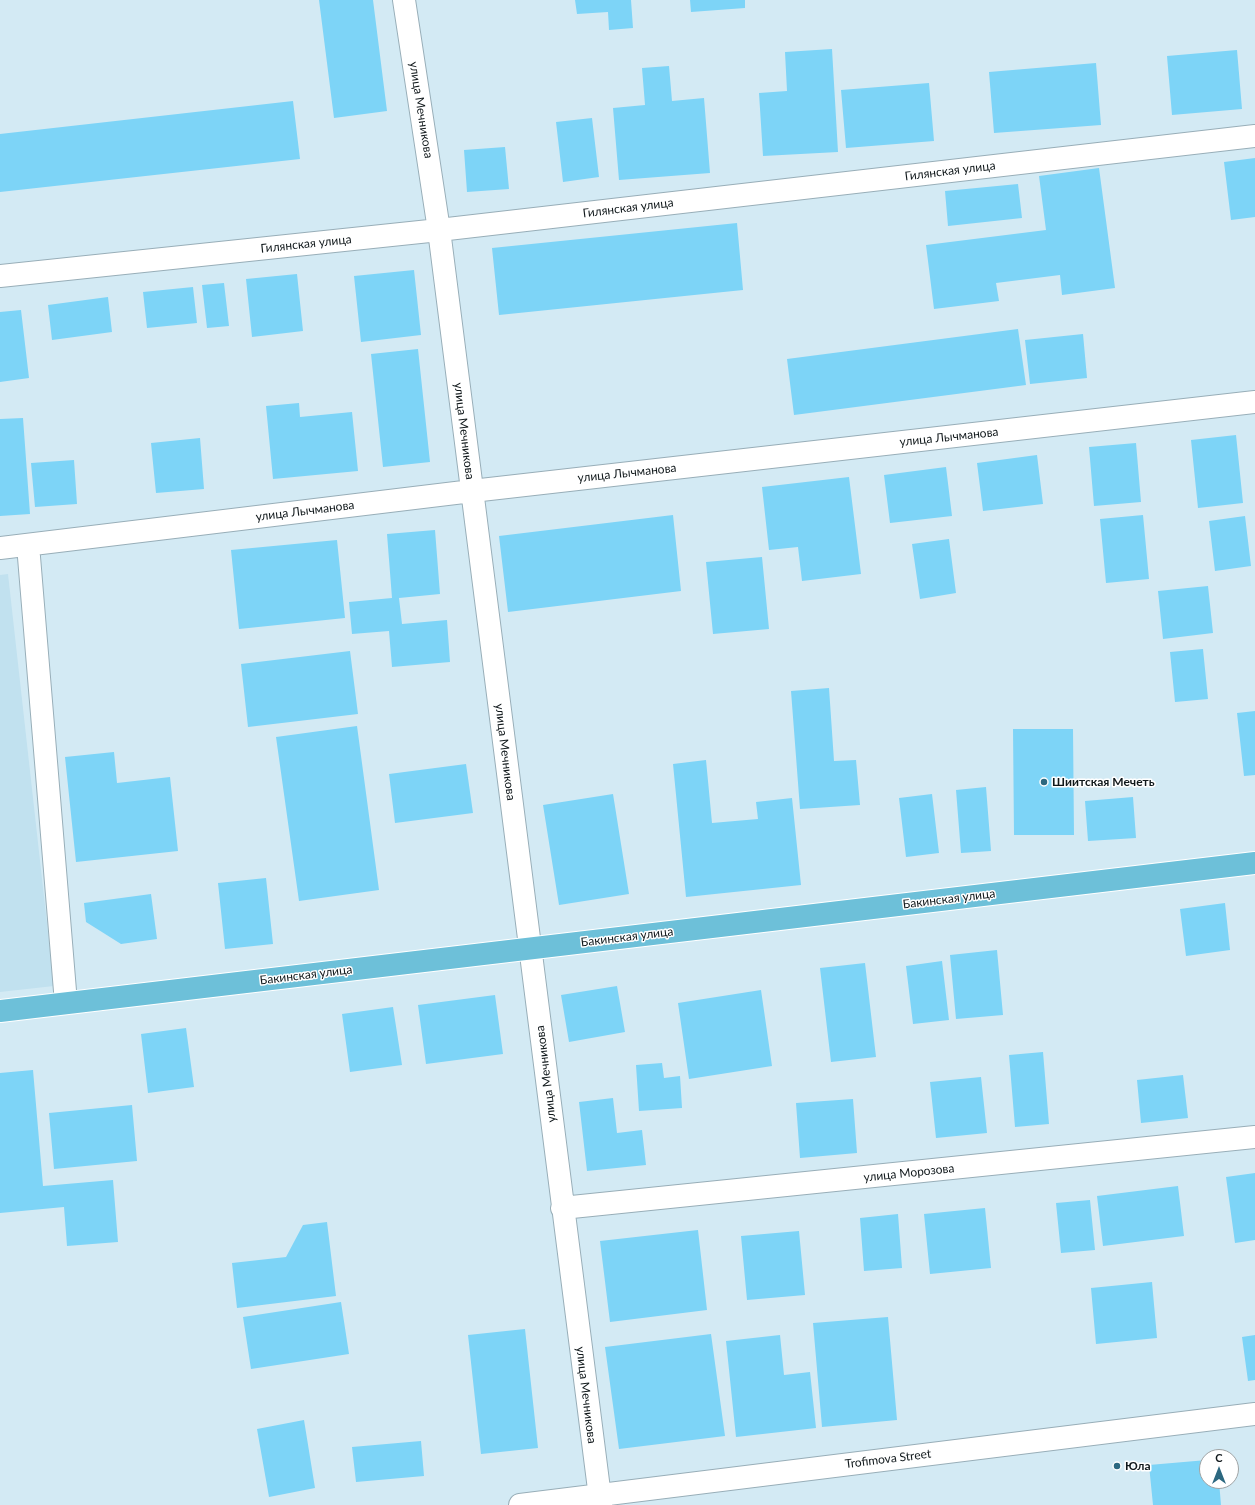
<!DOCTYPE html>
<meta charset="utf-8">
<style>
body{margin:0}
#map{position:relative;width:1255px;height:1505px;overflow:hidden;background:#d3eaf4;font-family:Lato,sans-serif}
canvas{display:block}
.north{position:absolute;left:1199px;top:1449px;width:40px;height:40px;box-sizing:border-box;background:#fff;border:1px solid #9fa3a4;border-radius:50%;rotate:0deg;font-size:11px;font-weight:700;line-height:16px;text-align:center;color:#10181b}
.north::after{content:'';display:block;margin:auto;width:14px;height:18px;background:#2c6880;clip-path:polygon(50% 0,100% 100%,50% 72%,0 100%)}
</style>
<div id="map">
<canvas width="1255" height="1505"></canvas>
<div class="north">С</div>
</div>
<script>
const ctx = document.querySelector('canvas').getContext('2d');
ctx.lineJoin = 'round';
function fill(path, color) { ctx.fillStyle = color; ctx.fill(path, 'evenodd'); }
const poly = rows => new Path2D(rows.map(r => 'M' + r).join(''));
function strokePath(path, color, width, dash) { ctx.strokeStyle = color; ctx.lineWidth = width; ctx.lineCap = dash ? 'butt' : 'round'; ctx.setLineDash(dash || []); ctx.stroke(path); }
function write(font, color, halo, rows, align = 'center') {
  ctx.font = font + ' Lato,sans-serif'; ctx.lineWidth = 3; ctx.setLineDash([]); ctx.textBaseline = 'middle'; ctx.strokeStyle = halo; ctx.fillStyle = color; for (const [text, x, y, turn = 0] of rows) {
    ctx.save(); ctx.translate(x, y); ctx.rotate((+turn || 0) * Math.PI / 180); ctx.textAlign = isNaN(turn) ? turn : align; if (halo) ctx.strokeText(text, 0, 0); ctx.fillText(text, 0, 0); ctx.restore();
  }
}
fill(poly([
 [8,574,54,986,0,992,0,575]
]), '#c1e1ef');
fill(poly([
 [319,0,373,0,387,111,334,118],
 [575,0,631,0,633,28,609,30,608,12,577,14],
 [690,0,745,0,745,8,691,12],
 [832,49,838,152,763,156,759,93,787,91,785,52],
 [1237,50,1242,109,1172,115,1167,56],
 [1096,63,1101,125,994,133,989,72],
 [669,66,672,101,704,98,710,173,619,180,613,108,645,105,642,68],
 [929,83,934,141,846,148,841,90],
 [293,101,300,159,0,192,0,134],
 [592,118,599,177,563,182,556,122],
 [505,147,509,189,467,192,464,150],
 [1255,158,1255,217,1231,220,1224,162],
 [1099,168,1115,288,1062,295,1060,275,996,283,999,301,934,309,926,245,1046,230,1039,176],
 [1018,184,1022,218,948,226,945,191],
 [737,223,743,290,499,315,492,248],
 [414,270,421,335,361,342,354,276],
 [297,274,303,331,252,337,246,279],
 [224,283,229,326,207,328,202,285],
 [193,287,197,323,147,328,143,292],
 [108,297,112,332,52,340,48,305],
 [21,310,29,378,0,382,0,312],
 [1018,329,1026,385,794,415,787,359],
 [1083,334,1087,378,1030,384,1025,340],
 [418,349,430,462,383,467,371,354],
 [299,403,300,417,352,412,358,471,273,479,266,406],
 [23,418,30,514,0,516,0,419],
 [1236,435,1243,503,1198,508,1191,440],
 [200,438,204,489,156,493,151,443],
 [1136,443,1141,502,1094,506,1089,447],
 [1037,455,1043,504,983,511,977,463],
 [74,460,77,504,35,507,31,463],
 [946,467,952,516,890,523,884,475],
 [849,477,861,574,802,581,798,547,769,550,762,487],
 [673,515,681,591,508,612,499,536],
 [1143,515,1149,579,1106,583,1100,519],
 [1245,516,1251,566,1215,571,1209,521],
 [435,530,440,594,399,598,402,624,447,620,450,662,392,667,389,631,352,634,349,602,392,598,387,534],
 [949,539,956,593,920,599,912,544],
 [337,540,345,618,239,629,231,550],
 [762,557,769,629,713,634,706,562],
 [1208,586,1213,633,1163,639,1158,591],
 [1203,649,1208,699,1175,702,1170,652],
 [350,651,358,714,248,727,241,664],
 [829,688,834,761,856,760,860,805,800,809,791,691],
 [1255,711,1255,775,1244,776,1237,713],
 [357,726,379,890,299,901,276,737],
 [1013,729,1073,729,1074,835,1014,835],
 [114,752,117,783,170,777,178,851,76,862,65,757],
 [706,760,712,823,758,819,756,802,792,798,801,885,686,897,673,764],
 [466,764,473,813,395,823,389,774],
 [986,787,991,851,961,853,956,790],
 [613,794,629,894,559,905,543,805],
 [932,794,939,853,906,857,899,798],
 [1133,797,1136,838,1088,841,1085,801],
 [266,878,273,944,225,949,218,883],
 [151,894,157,939,121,944,86,922,84,903],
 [1225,903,1230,950,1186,956,1180,909],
 [997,950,1003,1015,956,1019,950,955],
 [942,961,949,1020,913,1024,906,966],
 [865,963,876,1057,831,1062,820,968],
 [617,986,625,1032,569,1042,561,995],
 [761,990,772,1066,689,1079,678,1003],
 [495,995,503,1054,426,1064,418,1005],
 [393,1007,402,1065,350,1072,342,1014],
 [186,1028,194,1087,148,1093,141,1034],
 [1043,1052,1049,1124,1015,1127,1009,1055],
 [662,1063,664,1078,680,1076,682,1108,639,1111,636,1065],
 [33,1070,43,1186,113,1180,118,1242,67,1246,64,1207,0,1213,0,1073],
 [1183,1075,1188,1118,1141,1123,1137,1080],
 [981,1077,987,1133,936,1138,930,1082],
 [613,1098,617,1133,642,1130,646,1165,587,1171,579,1102],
 [853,1099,857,1153,800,1158,796,1103],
 [132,1105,137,1161,54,1169,49,1113],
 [1255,1173,1255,1240,1235,1243,1226,1177],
 [1178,1186,1184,1236,1103,1246,1097,1196],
 [1090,1200,1095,1250,1061,1253,1056,1203],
 [985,1208,991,1268,930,1274,924,1214],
 [898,1214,902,1268,864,1271,860,1218],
 [327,1222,336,1296,237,1308,232,1263,286,1257,303,1225],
 [698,1230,707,1310,610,1322,600,1241],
 [799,1231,805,1295,747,1300,741,1236],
 [1152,1282,1157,1338,1096,1344,1091,1288],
 [341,1302,349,1354,251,1369,243,1317],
 [888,1317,897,1420,822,1427,813,1323],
 [525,1329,538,1448,481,1454,468,1335],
 [711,1334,725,1436,619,1449,605,1347],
 [780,1335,784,1375,810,1372,816,1428,736,1437,726,1341],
 [1255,1335,1255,1380,1248,1381,1242,1337],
 [304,1420,315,1488,269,1497,257,1429],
 [421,1441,424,1476,356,1482,352,1447],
 [1207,1460,1207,1481,1219,1481,1221,1505,1153,1505,1149,1465]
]), '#7dd4f7');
const minor = poly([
 [404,0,439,230,601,1505],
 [0,276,439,230,1255,136],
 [28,545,66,1003],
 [0,548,472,491,1255,402],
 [562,1208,1255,1137],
 [520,1505,1255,1414]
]);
const major = poly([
 [0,1011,1255,863]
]);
strokePath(minor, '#98aeb8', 24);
strokePath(major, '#fff', 24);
strokePath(minor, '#fff', 22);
strokePath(major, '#6dc0d9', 22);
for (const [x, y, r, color] of [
 [1044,782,4,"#2c6880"],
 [1117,1466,4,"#2c6880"]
]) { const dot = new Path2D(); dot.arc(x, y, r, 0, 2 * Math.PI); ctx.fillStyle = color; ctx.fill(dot); strokePath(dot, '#fff', 1.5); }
write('12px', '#10181b', '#fff', [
 ["улица Мечникова",421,110,81],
 ["Гилянская улица",950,171,-7],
 ["Гилянская улица",628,208,-7],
 ["Гилянская улица",306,244,-6],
 ["улица Мечникова",464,431,83],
 ["улица Лычманова",949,437,-6],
 ["улица Лычманова",627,473,-6],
 ["улица Лычманова",305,511,-7],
 ["улица Мечникова",505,752,83],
 ["Бакинская улица",949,899,-7],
 ["Бакинская улица",627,937,-7],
 ["Бакинская улица",306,975,-7],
 ["улица Мечникова",546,1074,-97],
 ["улица Морозова",909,1173,-6],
 ["улица Мечникова",586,1395,83],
 ["Trofimova Street",888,1459,-7]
]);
write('bold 12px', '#10181b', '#fff', [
 ["Шиитская Мечеть",1052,782],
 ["Юла",1125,1466]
], 'left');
</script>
